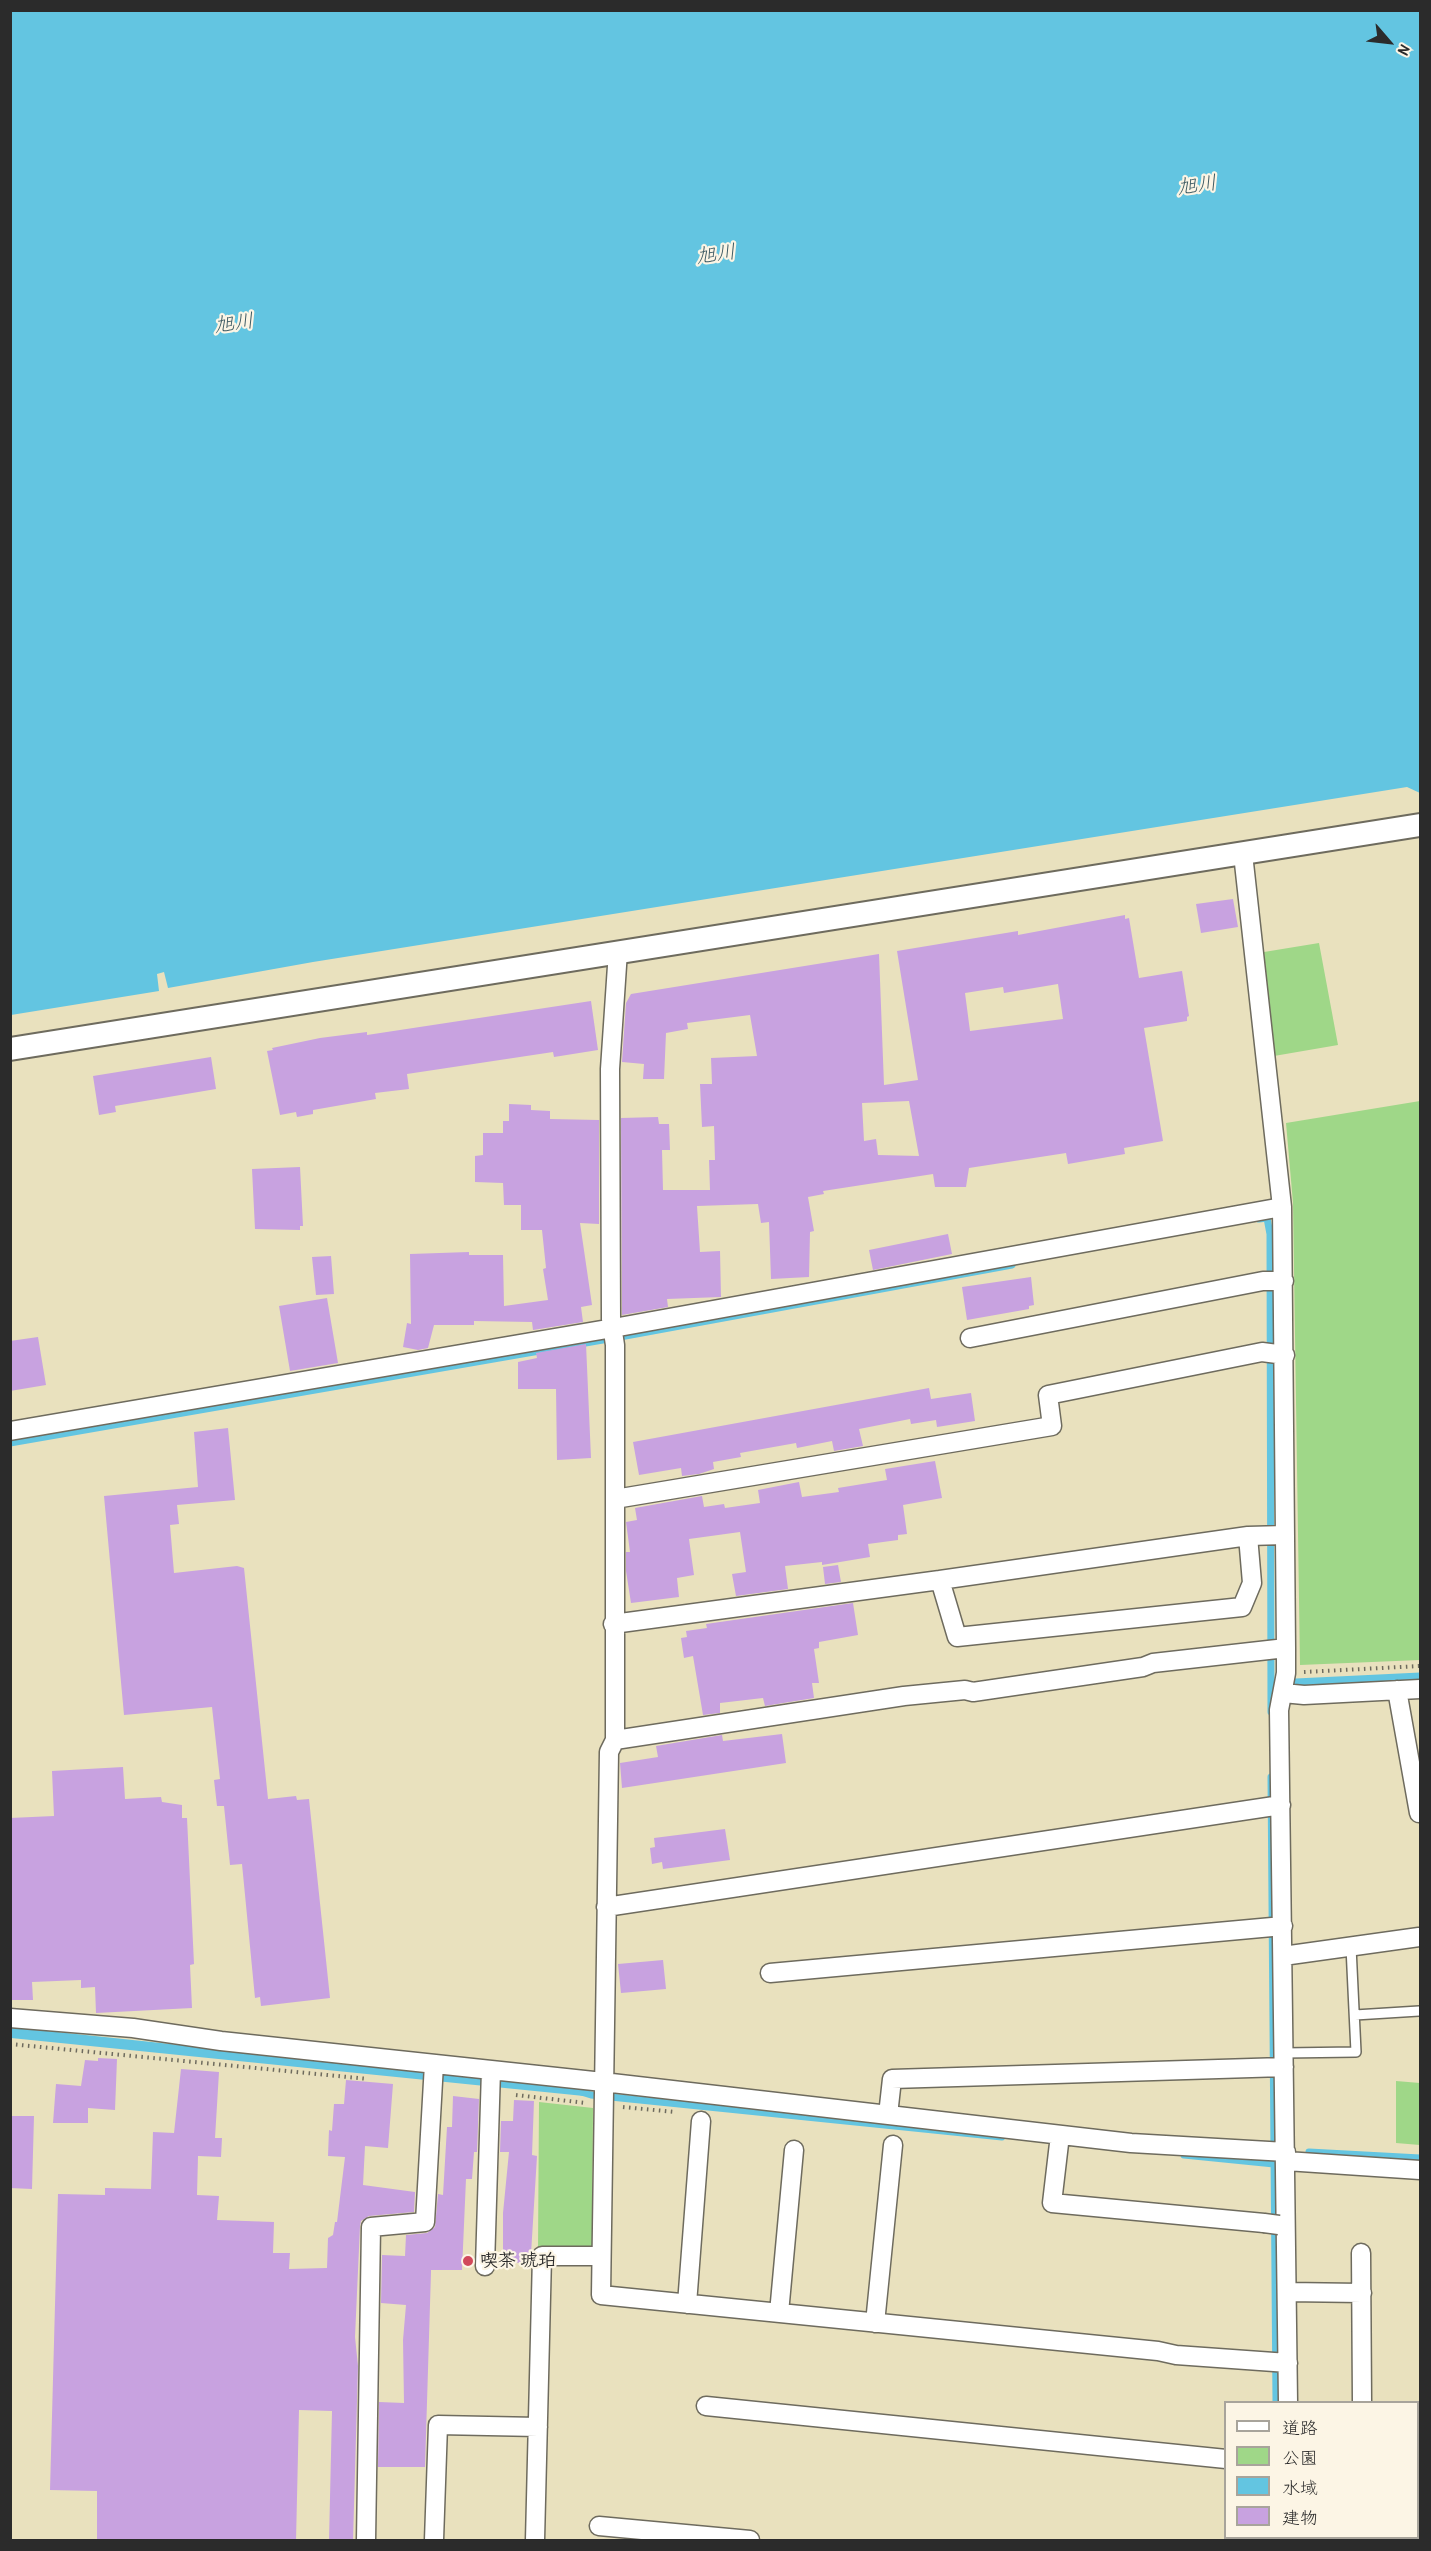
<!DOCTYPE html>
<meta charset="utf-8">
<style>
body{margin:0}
#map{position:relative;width:1431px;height:2551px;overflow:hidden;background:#e9e1be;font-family:"Patrick Hand","Klee One",sans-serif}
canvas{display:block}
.frame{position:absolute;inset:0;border:12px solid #2b2b2b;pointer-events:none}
.legend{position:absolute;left:1224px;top:2401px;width:195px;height:138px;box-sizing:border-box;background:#fcf5e5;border:2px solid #a8a49b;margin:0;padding:8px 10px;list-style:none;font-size:18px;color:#2b2b2b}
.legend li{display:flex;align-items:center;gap:12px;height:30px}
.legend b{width:30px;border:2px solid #a8a49b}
.north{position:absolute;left:1359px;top:12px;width:60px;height:60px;-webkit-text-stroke:4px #fcf5e5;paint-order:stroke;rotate:118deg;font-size:16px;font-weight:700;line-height:24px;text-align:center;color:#2b2b2b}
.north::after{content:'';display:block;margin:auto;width:21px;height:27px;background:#2b2b2b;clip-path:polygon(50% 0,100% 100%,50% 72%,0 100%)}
</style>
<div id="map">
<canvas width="1431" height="2551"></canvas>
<div class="frame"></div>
<ul class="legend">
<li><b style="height:8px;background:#fff"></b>道路</li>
<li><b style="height:16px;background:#9fd788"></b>公園</li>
<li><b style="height:16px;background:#63c5e1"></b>水域</li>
<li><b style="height:16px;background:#c8a2e0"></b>建物</li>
</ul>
<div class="north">N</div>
</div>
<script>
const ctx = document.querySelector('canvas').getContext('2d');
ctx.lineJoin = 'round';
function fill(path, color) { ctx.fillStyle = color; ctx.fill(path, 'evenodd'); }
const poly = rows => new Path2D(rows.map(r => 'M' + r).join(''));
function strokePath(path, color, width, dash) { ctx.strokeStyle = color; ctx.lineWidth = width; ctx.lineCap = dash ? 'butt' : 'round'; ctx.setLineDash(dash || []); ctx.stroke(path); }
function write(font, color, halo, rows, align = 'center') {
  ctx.font = font + ' "Patrick Hand","Klee One",sans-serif'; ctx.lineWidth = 4.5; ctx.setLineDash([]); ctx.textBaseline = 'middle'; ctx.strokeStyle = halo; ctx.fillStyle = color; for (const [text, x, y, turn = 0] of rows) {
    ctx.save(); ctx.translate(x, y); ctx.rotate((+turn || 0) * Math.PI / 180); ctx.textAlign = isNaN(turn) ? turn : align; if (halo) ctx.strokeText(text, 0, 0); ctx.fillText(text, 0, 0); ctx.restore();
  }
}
fill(poly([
 [1319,943,1338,1045,1274,1056,1264,952],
 [1420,1101,1420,1660,1300,1665,1293,1203,1286,1123],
 [1396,2081,1420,2083,1420,2145,1396,2143],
 [539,2102,593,2108,592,2252,538,2249]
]), '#9fd788');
fill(poly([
 [11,10,1420,11,1420,793,1407,787,313,962,168,988,164,972,157,974,159,991,11,1015],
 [10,2027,585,2088,584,2096,11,2038]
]), '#63c5e1');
strokePath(poly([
 [1259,1219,1267,1218,1270,1234,1271,1712],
 [10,1443,620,1337,1012,1265],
 [1296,1682,1420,1676],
 [1271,1777,1276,2402],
 [578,2091,591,2095,1002,2137],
 [1309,2152,1420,2158],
 [1184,2155,1274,2164],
 [1277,2538,1277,2540]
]), '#63c5e1', 7);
fill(poly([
 [1233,899,1238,927,1201,933,1196,904],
 [1125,915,1125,919,1129,918,1139,978,1182,971,1189,1016,1187,1017,1187,1021,1144,1028,1163,1141,1124,1148,1125,1154,1068,1164,1066,1153,969,1168,966,1187,935,1187,933,1174,823,1191,824,1194,808,1197,814,1231,810,1232,809,1277,771,1279,769,1222,761,1223,758,1204,697,1206,700,1252,720,1251,721,1297,667,1299,668,1307,622,1315,621,1118,658,1117,659,1124,669,1124,670,1150,662,1150,663,1190,710,1190,709,1160,715,1160,714,1126,702,1127,700,1084,712,1084,711,1058,757,1056,750,1015,687,1023,688,1029,666,1033,664,1079,643,1079,644,1064,622,1062,626,1003,631,994,879,954,884,1085,918,1080,897,951,1018,931,1018,935],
 [1058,984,1063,1019,970,1031,965,993,1003,987,1004,993],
 [909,1101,919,1156,878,1155,876,1139,864,1141,862,1103],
 [591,1001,598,1050,554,1057,553,1052,407,1074,409,1089,375,1093,376,1099,313,1110,313,1114,297,1117,296,1112,280,1115,267,1051,273,1050,272,1048,320,1038,367,1032,367,1035],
 [211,1057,216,1089,115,1106,116,1112,99,1115,93,1076],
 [509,1104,531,1105,531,1110,550,1111,550,1119,599,1120,599,1224,580,1223,592,1305,581,1307,583,1322,533,1330,532,1322,474,1321,474,1325,434,1325,428,1348,418,1350,403,1347,407,1323,411,1324,410,1254,469,1252,469,1255,503,1255,504,1306,548,1300,543,1269,546,1268,542,1230,521,1230,521,1205,504,1205,503,1183,475,1182,475,1156,483,1155,483,1133,503,1133,503,1121,509,1121],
 [300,1167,303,1226,300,1226,300,1230,255,1229,252,1169],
 [948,1234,952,1254,873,1270,869,1250],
 [331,1256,334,1294,316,1295,312,1257],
 [1031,1277,1034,1305,1029,1306,1029,1309,967,1320,962,1287],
 [327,1298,338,1363,290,1371,279,1306],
 [38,1337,46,1385,10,1391,10,1341],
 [586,1344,591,1458,557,1460,556,1389,518,1389,518,1362,537,1358,536,1353],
 [929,1388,931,1399,971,1393,975,1421,937,1427,936,1420,911,1424,910,1419,859,1429,863,1446,834,1451,832,1441,797,1448,796,1443,740,1453,741,1457,713,1462,714,1469,699,1474,682,1476,681,1468,639,1475,633,1442],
 [228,1428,235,1500,177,1505,179,1524,170,1525,174,1573,237,1566,244,1568,268,1799,296,1796,297,1800,309,1799,330,1998,261,2006,260,1997,255,1998,242,1864,230,1865,224,1806,217,1806,214,1780,220,1779,212,1707,124,1715,104,1496,198,1487,194,1432],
 [935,1461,942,1498,903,1505,907,1534,898,1535,898,1540,868,1544,870,1557,822,1565,822,1562,785,1566,788,1589,736,1596,732,1574,746,1572,740,1532,689,1539,694,1575,677,1578,679,1597,631,1603,626,1571,626,1552,630,1552,626,1522,637,1520,635,1508,702,1496,704,1507,724,1504,725,1508,760,1503,758,1490,799,1482,802,1497,839,1492,838,1488,887,1480,885,1469],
 [838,1565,841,1582,825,1584,823,1567],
 [853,1603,858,1635,819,1642,819,1648,814,1649,819,1683,812,1683,814,1698,765,1706,763,1698,720,1703,720,1713,703,1715,693,1656,684,1658,681,1638,687,1637,686,1631,707,1628,706,1624],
 [782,1734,786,1763,622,1788,620,1763,658,1757,656,1746,722,1735,723,1741],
 [123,1767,125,1799,161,1797,162,1802,182,1805,182,1818,187,1818,194,1964,190,1965,192,2008,96,2013,95,1987,81,1988,81,1980,32,1982,33,2000,10,2000,10,1818,54,1816,52,1771],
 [725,1829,730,1860,663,1869,662,1862,652,1864,650,1848,655,1847,654,1838],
 [663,1960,666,1989,621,1993,618,1964],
 [98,2058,117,2059,115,2110,88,2108,88,2123,53,2123,56,2084,81,2086,85,2060,98,2061],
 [181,2069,219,2072,215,2138,222,2138,221,2157,198,2156,197,2195,219,2196,217,2220,274,2222,273,2253,290,2253,289,2269,327,2268,328,2238,333,2235,335,2222,337,2222,345,2157,328,2156,329,2130,332,2131,334,2104,344,2104,346,2080,393,2084,388,2148,365,2146,363,2185,415,2192,414,2212,369,2216,361,2221,360,2226,355,2337,358,2366,353,2541,329,2541,332,2411,299,2410,296,2541,97,2541,97,2491,50,2490,58,2194,105,2195,105,2188,151,2189,153,2132,174,2133],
 [453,2096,479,2099,477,2152,474,2152,472,2179,466,2179,462,2270,431,2270,431,2272,425,2467,378,2467,379,2402,404,2403,403,2340,406,2305,381,2303,382,2255,405,2256,406,2235,427,2233,435,2227,438,2194,443,2195,447,2127,452,2127],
 [514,2100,534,2101,532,2155,537,2156,531,2254,523,2254,523,2263,503,2262,503,2213,509,2152,500,2152,501,2121,513,2121],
 [12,2116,34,2116,32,2189,10,2188]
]), '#c8a2e0');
const service = poly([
 [1355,2015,1419,2011],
 [1284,2053,1356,2052,1351,1947]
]);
const minor = poly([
 [1243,854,1282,1207,1286,1648,1286,1673,1279,1710,1288,2402],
 [618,951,610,1069,611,1319,615,1345,615,1740,609,1752,601,2295,1158,2351,1176,2355,1288,2363],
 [970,1338,1263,1281,1284,1281],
 [10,1431,619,1327,1282,1207],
 [615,1499,1052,1426,1048,1395,1262,1352,1285,1355],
 [940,1580,1248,1536,1285,1535],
 [613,1624,940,1580,957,1637,1242,1607,1252,1583,1248,1536],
 [1397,1690,1419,1813],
 [1283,1693,1304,1695,1420,1689],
 [615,1740,904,1696,965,1690,973,1692,1143,1667,1153,1663,1286,1648],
 [606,1907,1281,1805],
 [1283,1956,1419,1937],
 [770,1973,1283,1926],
 [10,2018,133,2028,221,2041,603,2082,1131,2143,1286,2152],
 [888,2115,892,2079,1284,2067],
 [1060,2135,1052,2203,1264,2223],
 [1286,2161,1420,2170],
 [1361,2253,1362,2402],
 [485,2266,491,2070],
 [1287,2292,1362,2293],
 [687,2304,701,2121],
 [779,2313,794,2150],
 [875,2323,893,2145],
 [706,2406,1226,2459],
 [599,2526,750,2540],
 [1289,2538,1289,2540],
 [366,2540,371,2227,425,2222,434,2064],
 [434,2540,438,2425,538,2427],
 [535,2540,542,2256,601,2256]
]);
const tertiary = poly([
 [10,1049,1420,825]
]);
strokePath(service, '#6e6b5e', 12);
strokePath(minor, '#6e6b5e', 21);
strokePath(tertiary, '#6e6b5e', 26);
strokePath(poly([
 [1304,1672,1420,1666],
 [10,2044,368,2079],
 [516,2095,586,2103],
 [623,2107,675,2112]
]), '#6e6b5e', 4, [1.5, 4.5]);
strokePath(service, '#fff', 9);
strokePath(minor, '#fff', 18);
strokePath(tertiary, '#fff', 22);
const minorBridge = poly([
 [1264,2223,1279,2225]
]);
strokePath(minorBridge, '#6e6b5e', 21, []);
strokePath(minorBridge, '#fff', 18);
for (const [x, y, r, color] of [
 [468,2261,6,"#d1495b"]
]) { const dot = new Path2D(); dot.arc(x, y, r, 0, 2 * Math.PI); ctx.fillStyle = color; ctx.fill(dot); strokePath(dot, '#fcf5e5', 2); }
write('bold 18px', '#2b2b2b', '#fcf5e5', [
 ["喫茶 琥珀",480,2261]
], 'left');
write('italic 20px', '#3c5962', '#fcf5e5', [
 ["旭川",1197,186,-8],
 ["旭川",716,255,-8],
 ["旭川",234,324,-8]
]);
</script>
